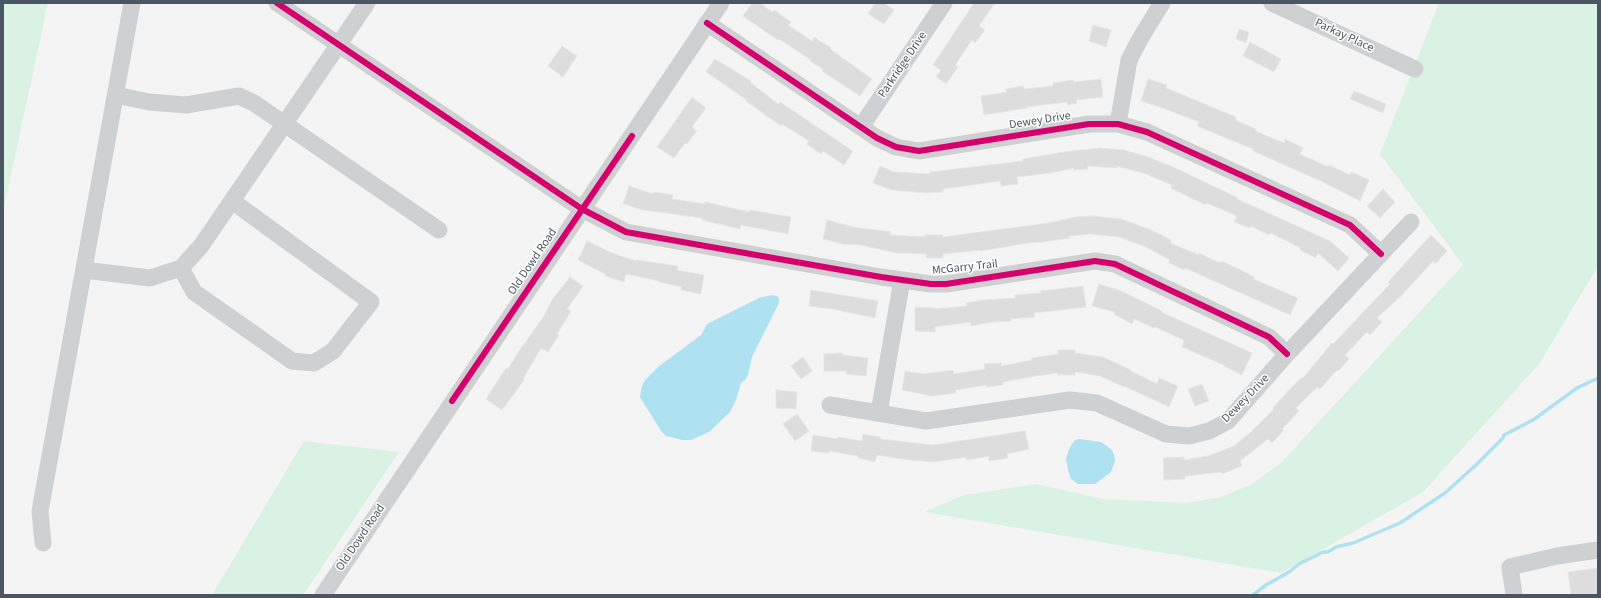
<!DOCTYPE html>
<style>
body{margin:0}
#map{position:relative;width:1601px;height:598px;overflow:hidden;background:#f4f4f4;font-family:"Source Sans 3",sans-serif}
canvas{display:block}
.frame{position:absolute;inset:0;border:4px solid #4a5661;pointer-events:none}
</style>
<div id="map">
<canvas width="1601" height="598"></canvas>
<div class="frame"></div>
</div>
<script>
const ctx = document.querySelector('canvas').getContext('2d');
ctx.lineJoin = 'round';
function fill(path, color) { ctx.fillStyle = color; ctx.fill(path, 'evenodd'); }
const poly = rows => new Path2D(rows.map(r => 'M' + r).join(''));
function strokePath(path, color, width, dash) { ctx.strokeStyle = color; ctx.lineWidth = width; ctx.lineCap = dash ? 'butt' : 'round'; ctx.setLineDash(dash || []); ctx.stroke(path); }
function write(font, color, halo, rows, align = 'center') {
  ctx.font = font + ' "Source Sans 3",sans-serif'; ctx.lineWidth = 3; ctx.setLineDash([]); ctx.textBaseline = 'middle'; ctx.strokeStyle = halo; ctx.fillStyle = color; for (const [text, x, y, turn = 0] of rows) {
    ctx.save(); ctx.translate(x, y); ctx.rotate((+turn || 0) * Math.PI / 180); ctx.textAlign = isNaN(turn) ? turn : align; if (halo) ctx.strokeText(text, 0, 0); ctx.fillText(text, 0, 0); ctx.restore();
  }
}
fill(poly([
 [3,3,48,3,3,212],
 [1439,3,1598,3,1598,266,1539,364,1423,492,1281,573,925,512,964,495,1036,484,1103,499,1187,503,1221,497,1252,484,1280,464,1463,265,1380,154],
 [304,441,399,452,303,595,212,595]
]), '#d9f2e3');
fill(poly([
 [772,295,777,296,779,299,779,303,752,357,748,375,745,380,741,383,736,400,730,412,709,432,691,440,682,440,666,436,661,431,640,397,642,386,645,380,658,367,701,335,707,324,759,298],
 [1080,439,1101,442,1112,450,1114,455,1115,461,1111,472,1095,484,1078,484,1071,479,1068,470,1066,458,1070,447,1075,440]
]), '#aee2f0');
strokePath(poly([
 [1253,595,1266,585,1289,572,1299,564,1323,552,1328,552,1336,547,1353,543,1400,523,1445,493,1477,464,1503,438,1504,435,1533,420,1577,388,1598,378]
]), '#aee2f0', 3.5);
const building = poly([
 [752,3,760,3,772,12,774,10,791,22,788,25,812,41,814,37,831,48,830,49,872,79,860,96,822,71,823,69,810,61,811,60,779,39,778,40,743,16,752,3],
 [875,3,884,3,894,10,884,24,868,14,875,3],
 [974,3,995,3,979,26,985,30,975,43,972,40,955,65,958,67,946,84,936,77,941,70,933,65,974,3],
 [1093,25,1111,30,1106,47,1089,41,1093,25],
 [1239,29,1249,32,1246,43,1236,39,1239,29],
 [1250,42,1281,59,1274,72,1243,56,1250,42],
 [562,46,577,56,563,77,548,66,562,46],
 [715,59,751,81,750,82,778,104,780,102,853,151,844,165,823,151,821,154,807,144,809,141,782,124,781,126,746,101,747,100,706,72,715,59],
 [1101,79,1103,97,1076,100,1077,103,1068,105,1067,102,1026,107,1027,108,984,115,981,96,1007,92,1006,89,1023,86,1024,89,1053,86,1053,83,1073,80,1074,82,1101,79],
 [1148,79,1167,85,1166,88,1236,117,1235,120,1256,129,1255,131,1284,143,1285,139,1303,148,1300,154,1328,167,1329,165,1350,175,1351,172,1369,180,1360,201,1321,181,1253,151,1253,149,1197,126,1199,122,1160,107,1141,101,1148,79],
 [1354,91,1386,104,1383,113,1350,99,1354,91],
 [692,97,706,108,692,127,697,131,687,144,685,143,674,158,657,147,692,97],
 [1099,148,1124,150,1148,157,1171,166,1238,198,1237,199,1330,241,1349,258,1338,271,1318,253,1316,258,1300,250,1301,248,1271,233,1269,235,1251,226,1250,228,1234,222,1237,216,1207,203,1206,205,1193,199,1171,188,1172,185,1146,174,1117,166,1117,168,1087,166,1088,169,1074,170,1074,168,1050,173,1017,177,1018,184,1001,186,1000,181,943,189,943,192,926,193,892,190,873,183,880,166,894,172,930,174,930,172,1023,161,1023,159,1064,152,1099,148],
 [629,186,653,194,654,192,673,195,672,199,705,204,705,202,749,212,750,210,791,217,788,234,741,225,740,229,702,220,702,218,643,210,623,204,629,186],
 [1383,189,1395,202,1380,218,1367,206,1383,189],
 [1093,216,1121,219,1151,230,1171,240,1170,243,1199,255,1199,253,1220,263,1221,261,1237,268,1254,277,1253,279,1298,298,1290,315,1185,268,1184,270,1169,263,1170,260,1146,247,1119,237,1090,234,1069,236,1070,238,1043,242,1028,243,980,251,980,250,943,254,943,258,926,258,926,254,896,253,861,245,842,244,823,239,827,220,853,227,891,232,890,235,925,237,925,235,943,235,943,237,1048,223,1076,217,1093,216],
 [1431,235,1447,251,1435,264,1433,261,1402,295,1377,318,1382,322,1370,335,1367,332,1345,355,1349,359,1338,371,1337,370,1320,389,1317,387,1296,408,1299,411,1282,429,1284,430,1272,443,1268,439,1240,461,1242,466,1222,474,1221,472,1185,476,1185,479,1164,480,1163,458,1184,457,1184,460,1208,456,1234,446,1251,432,1274,409,1273,408,1289,390,1302,377,1303,378,1332,343,1333,344,1390,284,1388,282,1431,235],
 [587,241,612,253,636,261,636,260,678,266,677,270,704,275,701,294,681,290,682,287,659,282,659,281,626,274,624,282,605,276,605,274,578,260,587,241],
 [570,277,583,286,567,309,571,311,557,334,559,335,548,352,541,348,523,379,524,380,502,410,486,399,506,368,508,369,522,346,523,346,544,316,552,300,570,277],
 [1099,284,1119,290,1162,311,1161,312,1252,353,1242,375,1224,366,1224,365,1182,347,1184,340,1155,327,1154,328,1134,319,1132,324,1114,314,1115,312,1092,306,1099,284],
 [1083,286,1086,307,1034,313,1034,317,1011,319,1011,321,992,322,971,326,970,322,935,327,935,332,915,331,915,307,936,308,936,309,967,306,966,303,983,300,1016,298,1015,295,1041,293,1040,291,1083,286],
 [811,290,878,301,875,318,833,309,809,306,811,290],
 [1058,350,1075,350,1075,353,1103,357,1131,370,1131,371,1157,384,1159,378,1178,386,1169,407,1124,386,1124,387,1100,376,1075,372,1075,375,1058,375,1058,373,1035,376,1003,382,1003,385,987,387,986,385,955,390,956,393,932,396,902,390,905,371,923,374,953,370,954,374,985,369,984,364,1001,363,1001,366,1032,360,1032,358,1058,354,1058,350],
 [842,353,842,355,868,358,866,376,846,374,846,371,824,371,824,354,842,353],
 [803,357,812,371,801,379,791,366,803,357],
 [1202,384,1209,401,1195,406,1188,389,1202,384],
 [776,390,797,392,796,409,776,408,776,390],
 [797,414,809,431,795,441,783,424,797,414],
 [1025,431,1029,449,1007,454,1008,458,989,461,989,456,967,460,966,457,934,462,909,460,877,455,875,462,858,458,858,456,829,451,829,453,811,451,813,435,837,439,838,437,862,441,863,434,880,437,880,439,933,445,1025,431],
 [1598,568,1598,595,1571,595,1568,572,1598,568]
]);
fill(building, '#ddddde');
strokePath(building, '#e5e6e7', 1);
strokePath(poly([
 [277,3,582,209,626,232,881,277,931,284,946,284,1095,261,1115,264,1269,337,1287,354],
 [1272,3,1415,69],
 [707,23,877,138,896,147,919,151,1089,124,1118,124,1147,132,1350,225,1381,254],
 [116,95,149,102,186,105,239,96,254,103,439,230],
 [1118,124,1129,60,1140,39,1162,3],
 [861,127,944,3],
 [181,268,194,292,292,361,314,363,333,351,371,302,232,201],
 [84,270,150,278,181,268,201,246,367,3],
 [830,405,926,421,1070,400,1097,403,1166,434,1189,436,1209,431,1228,421,1287,354,1411,222],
 [879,413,902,280],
 [43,543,40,511,132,3],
 [323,595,721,3],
 [1514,595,1510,567,1557,556,1598,550]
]), '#ced0d2', 17);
strokePath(poly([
 [277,3,582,209,626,232,881,277,931,284,946,284,1095,261,1115,264,1269,337,1287,354],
 [707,23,877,138,896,147,919,151,1089,124,1118,124,1147,132,1350,225,1381,254],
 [452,401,632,136]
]), '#d6006c', 6);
write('12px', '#4a5661', '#fff', [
 ["Parkay Place",1344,36,25],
 ["Parkridge Drive",903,65,-56],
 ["Dewey Drive",1040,121,-9],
 ["Old Dowd Road",533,262,-56],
 ["McGarry Trail",965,268,-6],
 ["Dewey Drive",1246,399,-46],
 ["Old Dowd Road",361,538,-56]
]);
</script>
